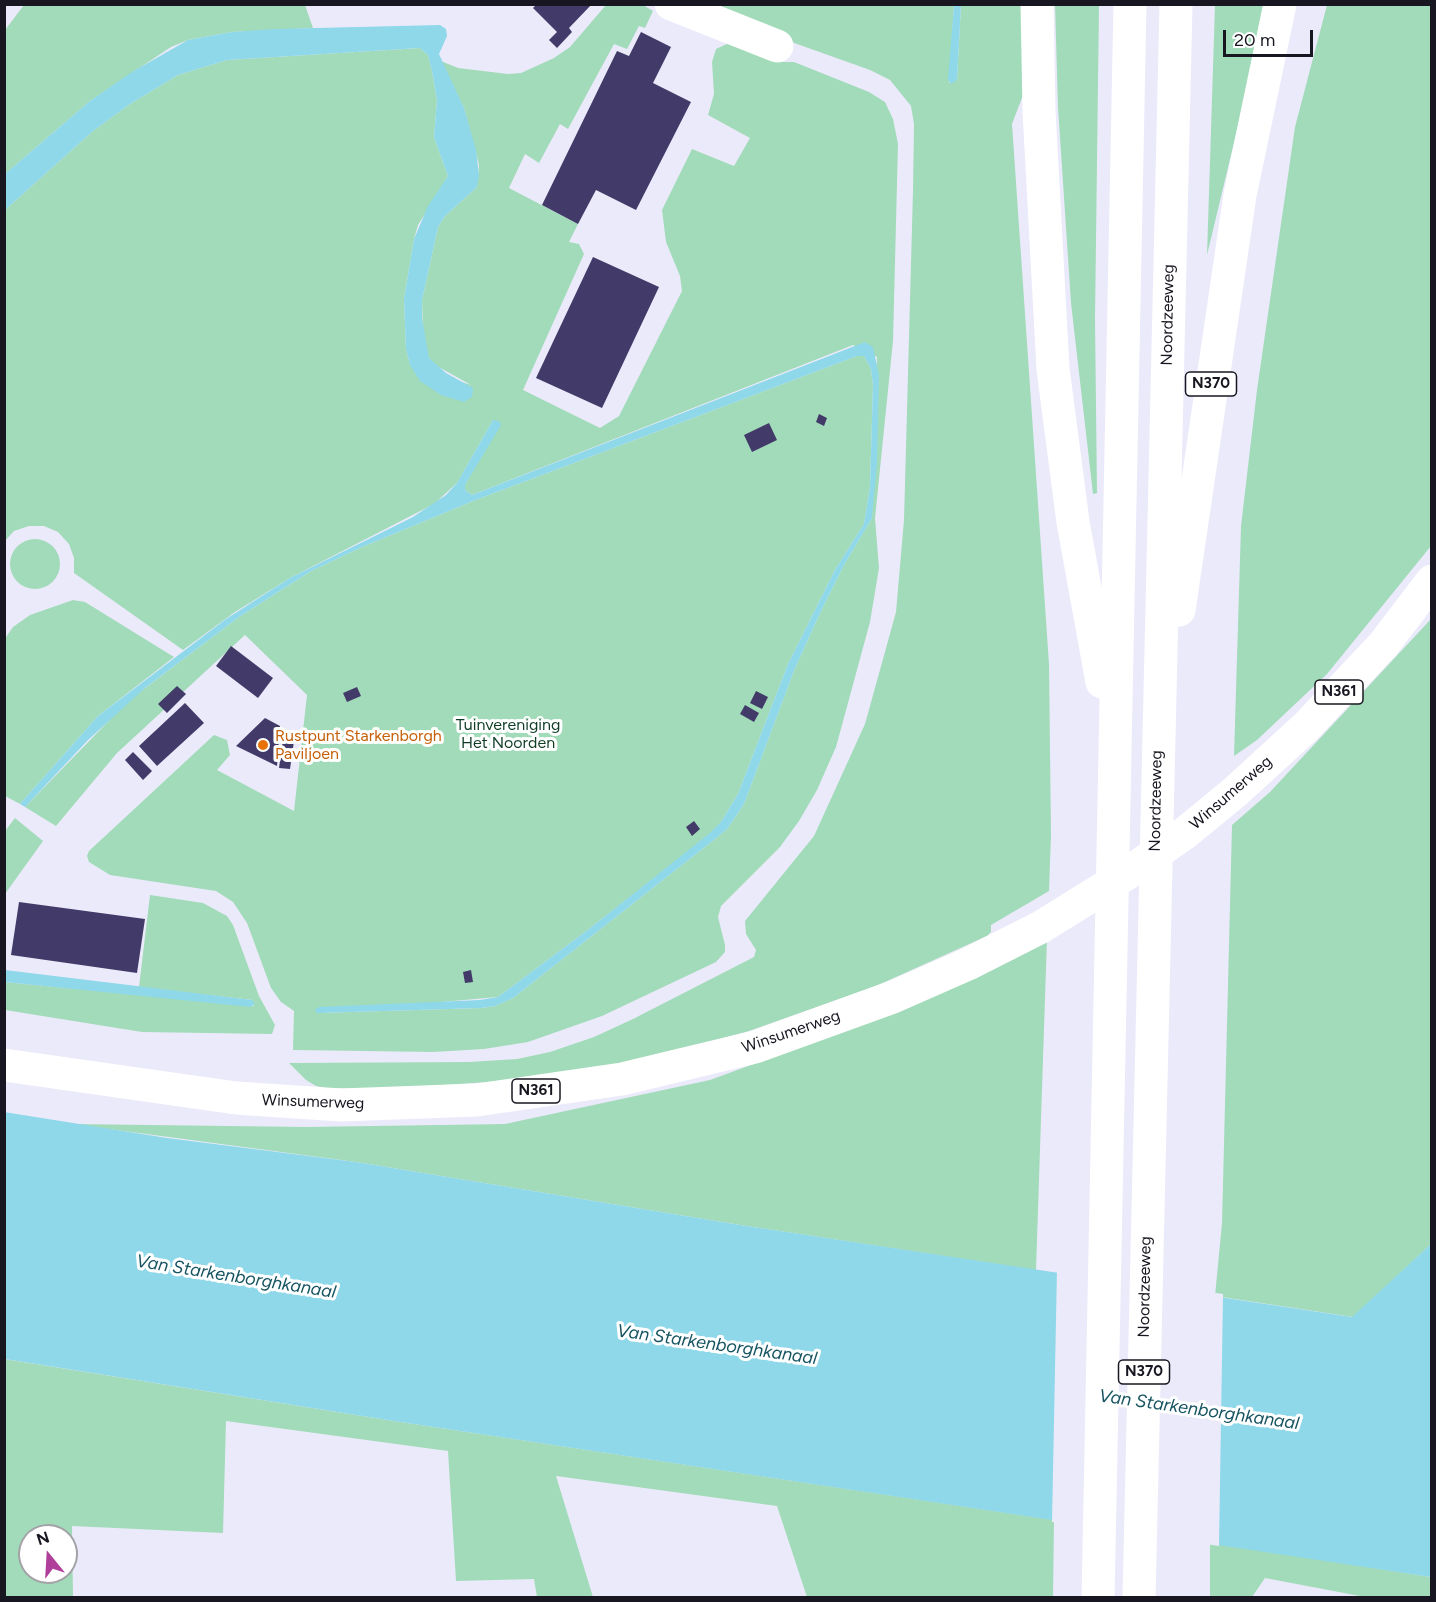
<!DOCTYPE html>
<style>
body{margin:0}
#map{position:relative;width:1436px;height:1602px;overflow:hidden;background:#ebeafb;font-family:Figtree,sans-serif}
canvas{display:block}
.frame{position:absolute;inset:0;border:6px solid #181721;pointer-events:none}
.north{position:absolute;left:18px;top:1524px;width:60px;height:60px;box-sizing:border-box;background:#fff;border:2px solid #a3a2a6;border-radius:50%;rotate:342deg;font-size:16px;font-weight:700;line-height:24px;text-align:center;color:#181721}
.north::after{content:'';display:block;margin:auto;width:21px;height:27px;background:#af3f9b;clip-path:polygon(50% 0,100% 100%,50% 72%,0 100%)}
.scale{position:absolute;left:1223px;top:30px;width:90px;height:27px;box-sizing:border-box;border:3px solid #181721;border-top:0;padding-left:8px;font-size:18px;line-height:21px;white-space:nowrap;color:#181721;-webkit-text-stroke:4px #fff;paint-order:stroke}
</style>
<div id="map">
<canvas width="1436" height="1602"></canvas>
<div class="frame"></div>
<div class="north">N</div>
<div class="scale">20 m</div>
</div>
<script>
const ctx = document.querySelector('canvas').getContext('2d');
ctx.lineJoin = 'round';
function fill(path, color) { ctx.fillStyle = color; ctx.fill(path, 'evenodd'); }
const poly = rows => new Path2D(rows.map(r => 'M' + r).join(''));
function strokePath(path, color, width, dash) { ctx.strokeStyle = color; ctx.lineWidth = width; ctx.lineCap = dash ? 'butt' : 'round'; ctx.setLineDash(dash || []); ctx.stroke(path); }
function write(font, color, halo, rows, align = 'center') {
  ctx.font = font + ' Figtree,sans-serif'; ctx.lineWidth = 6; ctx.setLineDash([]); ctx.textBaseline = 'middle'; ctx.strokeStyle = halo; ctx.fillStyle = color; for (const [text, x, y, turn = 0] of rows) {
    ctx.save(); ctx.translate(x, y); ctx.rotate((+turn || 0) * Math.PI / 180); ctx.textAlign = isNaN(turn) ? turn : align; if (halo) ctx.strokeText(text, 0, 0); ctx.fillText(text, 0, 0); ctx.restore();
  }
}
fill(poly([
 [24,5,305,5,313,28,232,32,188,40,171,47,90,101,5,174,5,30],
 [606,5,643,5,653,11,645,28,639,26,627,49,614,44,568,129,560,124,539,163,525,154,509,188,578,224,569,242,579,244,584,254,523,390,600,428,619,416,682,291,680,276,666,242,662,210,692,149,734,166,750,138,708,115,714,94,712,62,716,49,729,43,783,62,794,62,869,92,885,102,893,119,898,144,893,341,875,518,879,568,870,622,836,747,817,790,799,821,780,847,721,906,718,917,725,945,725,952,716,962,602,1016,528,1042,484,1049,433,1052,293,1050,294,1011,281,1002,271,988,247,923,233,902,216,891,110,875,89,862,87,856,89,851,214,735,227,740,230,755,217,770,294,811,307,695,245,635,117,753,56,826,25,807,128,701,239,617,311,571,362,547,473,501,857,356,864,356,871,369,873,385,870,487,864,524,835,570,788,664,738,794,721,822,711,833,589,929,498,997,318,1013,481,1008,495,1006,513,998,715,839,727,829,744,804,795,668,821,611,844,565,872,518,877,357,853,345,472,495,465,490,465,485,500,423,493,420,457,483,434,504,290,578,235,612,183,650,74,573,74,558,69,544,58,532,44,526,29,526,14,531,5,541,5,210,93,131,130,104,178,75,227,60,420,48,428,55,432,71,437,100,434,137,448,176,418,225,414,239,404,299,406,349,410,365,471,385,435,365,429,358,423,336,422,300,438,227,445,216,477,187,479,165,464,108,441,61,458,68,508,74,521,73,554,58,570,47],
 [702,5,954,5,949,83,957,80,961,5,1026,5,1028,82,1012,124,1049,664,1051,835,1049,891,991,925,991,932,987,936,876,986,749,1031,684,1049,619,1064,502,1081,385,1089,326,1088,316,1086,306,1080,289,1063,469,1062,517,1059,550,1052,594,1037,633,1019,754,957,756,950,746,934,745,921,814,836,865,724,896,612,904,520,913,190,914,124,911,106,890,80,870,70,741,24],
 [1055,5,1099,5,1095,319,1097,493,1093,494,1071,303,1058,107],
 [1215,5,1267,5,1207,255],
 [1327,5,1431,5,1431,546,1327,674,1257,740,1234,756,1241,526,1257,390,1295,127],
 '10 564a25 25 0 1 1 50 0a25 25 0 1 1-50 0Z',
 [73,600,85,602,174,657,98,716,20,804,5,796,4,640,13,627,30,615],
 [1431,619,1431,1244,1353,1317,1215,1296,1222,1223,1232,825,1270,792],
 [15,818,43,841,5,894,5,831],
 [150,895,203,903,227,916,233,925,259,996,275,1025,272,1034,142,1032,5,1010,4,982,254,1006,252,1000,139,987],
 [1047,938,1036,1270,740,1225,356,1162,71,1124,307,1127,505,1124,710,1080,852,1028],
 [4,1359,394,1421,1054,1520,1053,1597,807,1597,777,1506,556,1476,593,1597,537,1597,534,1579,456,1581,448,1451,226,1421,223,1533,72,1526,73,1597,5,1597],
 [30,1536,66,1536,66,1572,30,1572],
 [1210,1542,1431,1577,1431,1597,1365,1597,1265,1578,1252,1597,1210,1597]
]), '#a2dbb9');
fill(poly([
 [954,5,961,5,957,80,951,84,948,80],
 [440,25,446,29,447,36,439,54,464,108,476,150,479,176,477,187,445,216,438,227,422,300,422,318,429,358,446,373,473,388,472,397,464,402,441,395,420,381,410,365,406,349,404,299,414,239,428,206,448,176,434,137,437,100,432,71,428,55,420,48,227,60,178,75,130,104,93,131,5,210,5,174,90,101,132,72,188,40,232,32,275,29],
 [865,342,873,347,879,375,877,463,872,518,844,565,821,611,795,668,744,804,727,829,715,839,513,998,495,1006,481,1008,317,1013,315,1010,319,1007,480,1000,498,997,589,929,710,833,721,822,738,794,788,664,835,570,864,524,870,487,873,385,871,369,864,356,857,356,473,501,362,547,311,571,239,617,145,688,88,740,25,807,20,804,98,716,226,619,290,578,413,517,446,495,457,483,493,420,499,421,501,425,465,485,465,490,472,495],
 [5,970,252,1000,255,1004,250,1007,5,982],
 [4,1112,167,1138,356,1162,740,1225,1352,1317,1431,1244,1431,1577,394,1421,5,1359]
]), '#8ed8e9');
fill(poly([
 [1057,1269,1223,1294,1219,1546,1052,1522]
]), '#ebeafb');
fill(poly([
 [537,4,592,4,569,28,572,32,557,48,549,40,557,32,533,8],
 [641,32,671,47,653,83,691,102,636,210,596,190,578,224,542,205,617,51,629,56],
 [593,257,659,287,602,408,536,378],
 [819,414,827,418,824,426,816,422],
 [769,423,777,440,752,452,744,435],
 [231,646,273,678,258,698,216,666],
 [177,686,186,694,167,713,158,704],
 [357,687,361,696,347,702,343,693],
 [756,691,768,697,762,709,750,703],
 [185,703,204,723,157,766,139,746],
 [745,705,759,713,754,722,740,714],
 [265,718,280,726,277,766,236,746],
 [283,739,294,741,290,769,279,768],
 [133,752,152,771,143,780,125,760],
 [694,821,700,829,692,836,686,827],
 [19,902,145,919,137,973,11,955],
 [471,970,473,982,465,983,463,972]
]), '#423a68');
strokePath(poly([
 [671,4,777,46]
]), '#fff', 33);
strokePath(poly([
 [4,1065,236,1098,341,1105,477,1100,622,1079,755,1047,893,997,968,964,1041,927,1128,873,1185,833,1235,792,1306,727,1384,644,1432,581]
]), '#fff', 33);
strokePath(poly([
 [1037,4,1039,111,1053,369,1073,522,1102,682],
 [1179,610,1240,195,1280,4],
 [1098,1598,1130,4],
 [1139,1598,1176,4]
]), '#fff', 33);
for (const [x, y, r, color] of [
 [263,745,6,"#e8710a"]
]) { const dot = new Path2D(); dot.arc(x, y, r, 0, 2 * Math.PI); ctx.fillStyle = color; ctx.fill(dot); strokePath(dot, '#fff', 2); }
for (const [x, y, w] of [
 [1211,384,51],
 [1339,692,48],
 [536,1091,48],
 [1144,1372,51]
]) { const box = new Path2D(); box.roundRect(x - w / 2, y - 12, w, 24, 4.5); ctx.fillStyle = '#fff'; ctx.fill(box); strokePath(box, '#181721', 1.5); }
write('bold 15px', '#181721', null, [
 ["N370",1211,384],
 ["N361",1339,692],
 ["N361",536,1091],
 ["N370",1144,1372]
]);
write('16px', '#181721', '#fff', [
 ["Noordzeeweg",1168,315,-89],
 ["Winsumerweg",1231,793,-41],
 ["Noordzeeweg",1156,801,-89],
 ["Winsumerweg",791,1032,-19],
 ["Winsumerweg",313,1102,2],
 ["Noordzeeweg",1145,1287,-89]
]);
write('16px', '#0f3d27', '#fff', [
 ["Tuinvereniging",508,725],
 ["Het Noorden",508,743]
]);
write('16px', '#c56008', '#fff', [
 ["Rustpunt Starkenborgh",275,736],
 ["Paviljoen",275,754]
], 'left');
write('italic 18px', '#165461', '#fff', [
 ["Van Starkenborghkanaal",236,1277,9],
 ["Van Starkenborghkanaal",717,1345,8],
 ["Van Starkenborghkanaal",1199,1410,8]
]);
</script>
